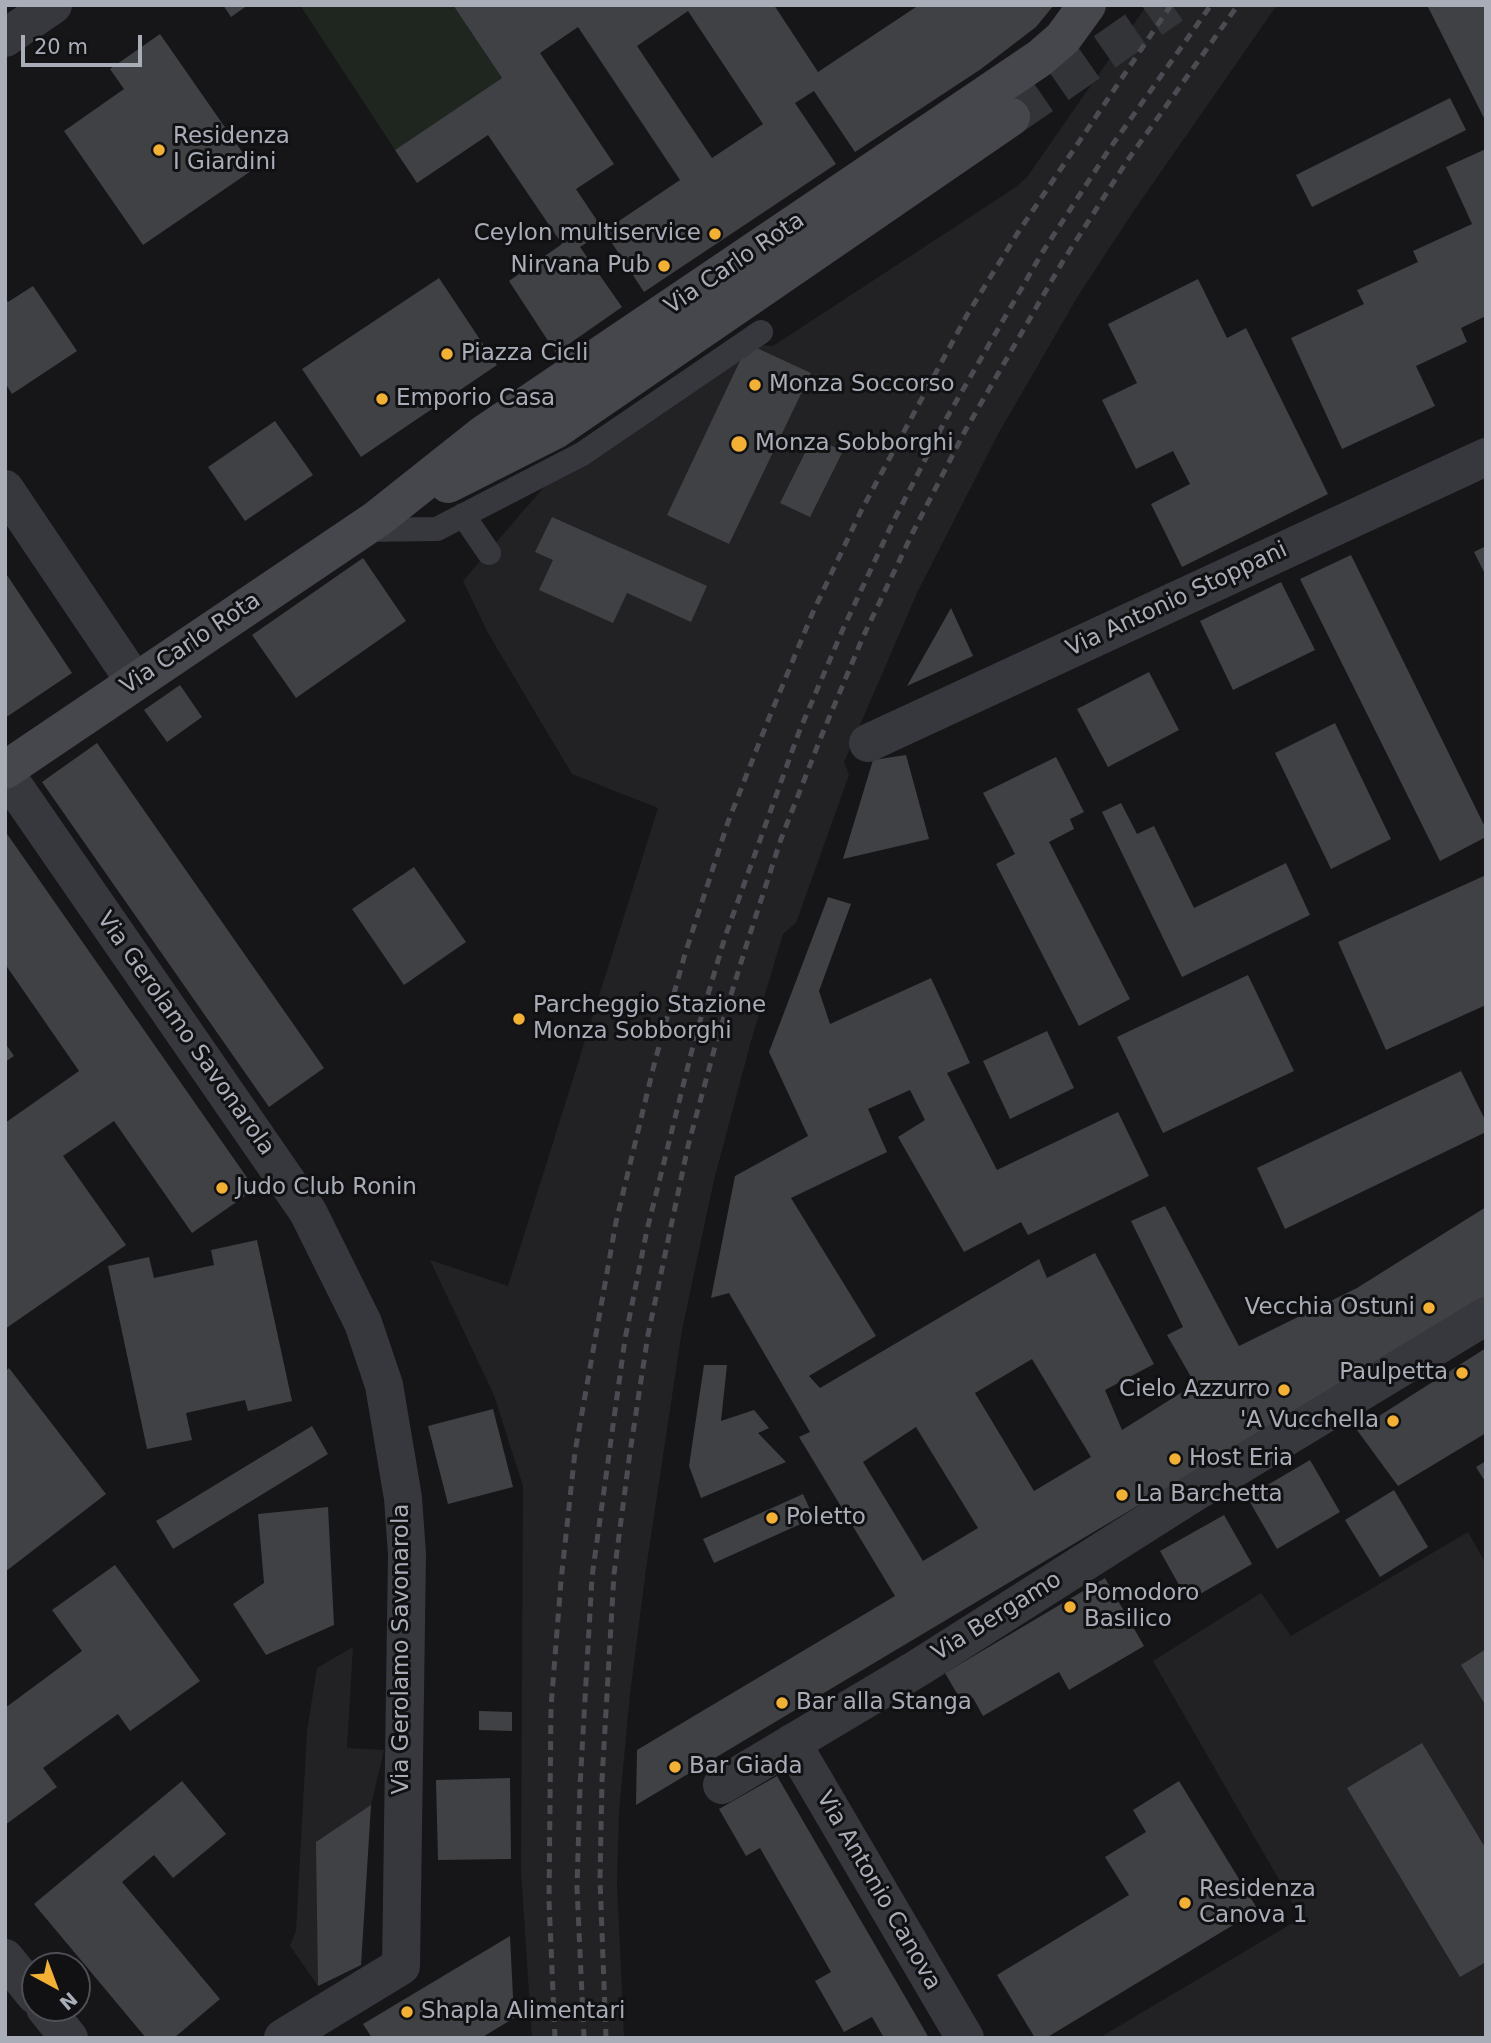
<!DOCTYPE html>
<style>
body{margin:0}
#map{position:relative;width:1491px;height:2043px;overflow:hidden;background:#161618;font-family:"DejaVu Sans",sans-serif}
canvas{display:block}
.frame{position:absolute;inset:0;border:7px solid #a8adb8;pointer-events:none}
.north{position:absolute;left:21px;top:1952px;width:70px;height:70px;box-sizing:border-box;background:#111113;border:2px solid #4d4f55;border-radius:50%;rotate:139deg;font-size:19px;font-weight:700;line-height:28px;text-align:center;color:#a8adb8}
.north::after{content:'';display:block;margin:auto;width:24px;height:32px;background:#f2b134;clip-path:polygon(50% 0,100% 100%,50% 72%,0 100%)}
.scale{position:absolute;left:21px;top:35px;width:121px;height:32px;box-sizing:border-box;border:4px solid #a8adb8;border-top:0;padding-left:9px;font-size:21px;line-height:24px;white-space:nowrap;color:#a8adb8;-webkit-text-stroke:5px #111113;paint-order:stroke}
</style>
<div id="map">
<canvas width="1491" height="2043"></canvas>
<div class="frame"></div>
<div class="north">N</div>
<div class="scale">20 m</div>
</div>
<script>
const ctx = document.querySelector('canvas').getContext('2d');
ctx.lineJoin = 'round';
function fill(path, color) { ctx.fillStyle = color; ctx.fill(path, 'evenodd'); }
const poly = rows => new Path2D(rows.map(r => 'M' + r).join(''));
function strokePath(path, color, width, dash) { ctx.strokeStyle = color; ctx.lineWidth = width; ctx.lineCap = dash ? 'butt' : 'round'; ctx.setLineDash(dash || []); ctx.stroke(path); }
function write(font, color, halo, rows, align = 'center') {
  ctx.font = font + ' "DejaVu Sans",sans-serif'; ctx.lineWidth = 6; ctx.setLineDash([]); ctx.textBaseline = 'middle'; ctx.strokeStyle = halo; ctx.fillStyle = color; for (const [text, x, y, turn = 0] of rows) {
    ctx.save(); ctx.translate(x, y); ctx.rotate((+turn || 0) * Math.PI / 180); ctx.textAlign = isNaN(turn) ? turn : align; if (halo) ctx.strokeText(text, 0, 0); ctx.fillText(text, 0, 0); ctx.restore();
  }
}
fill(poly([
 [1147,5,1277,5,1133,212,1078,296,997,436,917,593,844,762,849,775,796,923,783,934,751,1041,714,1180,682,1330,646,1569,630,1694,619,1811,617,1882,624,2038,532,2038,521,1871,523,1486,494,1395,430,1260,508,1286,658,808,572,774,488,633,463,581,550,480,615,446,748,344,773,346,1016,187,1027,177],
 [1468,1532,1486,1564,1486,2038,1099,2038,1301,1918,1153,1661,1261,1593,1291,1636],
 [353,1647,347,1748,384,1750,371,1805,361,1965,318,1986,290,1946,296,1931,307,1731,317,1668]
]), '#222225');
fill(poly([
 [300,5,453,5,502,78,395,150]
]), '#1e261f');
fill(poly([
 [223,5,248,5,231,17],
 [453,5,774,5,818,72,919,5,1054,5,1036,27,981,69,855,152,814,91,795,103,836,164,644,292,604,231,680,180,578,27,540,53,614,164,576,189,604,231,580,247,622,307,556,353,509,281,562,244,488,135,417,183,395,150,502,78],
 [688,11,763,124,712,158,637,46],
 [1427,5,1486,5,1486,122],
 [160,34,254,169,143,245,64,131,124,89,110,69],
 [1450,98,1466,130,1312,207,1296,175],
 [1486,149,1486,316,1461,328,1467,342,1416,366,1435,406,1342,449,1291,338,1364,304,1357,290,1418,262,1413,251,1472,224,1446,167],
 [439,278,497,365,361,457,302,369],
 [1198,279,1227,338,1246,328,1328,494,1182,567,1151,504,1190,484,1173,451,1136,469,1102,400,1137,383,1108,324],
 [33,286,77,351,12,394,5,383,5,298,8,302],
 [748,344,811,373,729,544,667,515],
 [275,421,313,475,245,521,208,467],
 [813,437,843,451,810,517,780,503],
 [552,517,707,586,691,622,627,593,613,623,539,590,553,560,535,552],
 [1486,546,1486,576,1474,552],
 [1351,555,1486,829,1486,837,1440,861,1300,579],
 [363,558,406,621,296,698,252,635],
 [5,572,72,673,5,718],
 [1281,582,1315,650,1233,690,1200,621],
 [951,608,973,656,907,686],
 [1149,672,1179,730,1108,767,1077,709],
 [180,685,202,717,167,742,144,710],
 [1335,723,1391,839,1331,869,1275,753],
 [97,743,324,1068,269,1107,42,782],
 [906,755,929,839,843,859,873,760],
 [1056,757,1084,812,1070,819,1074,829,1049,842,1130,999,1079,1026,996,864,1015,854,983,793],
 [1121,803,1137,834,1154,826,1194,908,1286,863,1310,915,1182,977,1102,812],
 [5,831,255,1189,192,1233,114,1121,63,1156,126,1245,5,1329,5,1123,79,1071,5,964],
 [414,867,466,942,404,985,352,909],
 [1486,875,1486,1005,1386,1050,1338,942],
 [828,897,851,904,819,991,830,1024,931,978,970,1063,947,1073,997,1170,1118,1112,1149,1176,1028,1235,1021,1222,964,1252,898,1137,925,1120,910,1090,868,1109,887,1152,791,1198,876,1336,809,1376,820,1388,1039,1259,1047,1278,1095,1253,1154,1364,1105,1390,1122,1430,1195,1384,1167,1335,1183,1327,1131,1221,1165,1206,1239,1346,1357,1288,1486,1207,1486,1298,636,1805,637,1750,895,1596,799,1437,810,1432,729,1293,711,1298,735,1176,808,1136,769,1052],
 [1032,1359,1091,1457,1034,1491,975,1393],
 [916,1427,978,1528,923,1561,863,1462],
 [1248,975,1294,1071,1163,1133,1117,1037],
 [1047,1031,1074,1088,1010,1119,983,1061],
 [5,1043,14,1056,5,1062],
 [1461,1071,1486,1122,1486,1132,1285,1229,1257,1168],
 [257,1240,292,1401,248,1411,245,1400,186,1413,192,1440,147,1449,108,1266,149,1257,154,1278,214,1265,211,1250],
 [1486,1348,1486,1433,1398,1486,1357,1430],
 [704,1365,727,1365,721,1421,754,1410,769,1428,758,1433,786,1462,701,1498,689,1466],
 [9,1368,106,1494,5,1572,5,1372],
 [493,1409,513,1487,448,1504,428,1426],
 [312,1426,328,1454,173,1549,156,1521],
 [1310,1460,1340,1512,1277,1549,1247,1497],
 [1486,1461,1486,1483,1476,1467],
 [1394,1490,1428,1547,1380,1577,1345,1520],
 [803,1494,814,1518,714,1563,703,1539],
 [328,1507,334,1625,266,1655,233,1604,264,1583,258,1514],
 [1224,1515,1252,1564,1188,1601,1160,1551],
 [115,1565,200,1681,130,1731,118,1714,43,1768,57,1787,5,1825,5,1708,82,1651,52,1610],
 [1105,1578,1144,1646,1069,1690,1059,1672,983,1716,973,1698,963,1704,945,1673],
 [1486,1649,1486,1706,1461,1665],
 [479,1711,512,1712,512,1731,479,1730],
 [1422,1743,1486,1849,1486,1962,1460,1977,1347,1788],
 [777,1776,929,2038,884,2038,872,2017,844,2032,815,1981,831,1972,760,1848,746,1856,719,1809],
 [510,1778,511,1859,438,1860,436,1780],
 [182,1781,226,1834,173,1878,154,1855,122,1882,220,1999,174,2038,146,2038,34,1904],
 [1179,1781,1258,1910,1046,2038,1035,2038,997,1975,1129,1895,1105,1857,1146,1832,1133,1810],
 [371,1805,361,1965,318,1986,316,1842],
 [510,1936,514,2018,481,2038,372,2038,363,2024]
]), '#404145');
strokePath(poly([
 [1011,117,1172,5]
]), '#333438', 38, [38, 19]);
strokePath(poly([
 [463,515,489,553],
 [362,530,437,529,582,454,761,332]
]), '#37383d', 24);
strokePath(poly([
 [5,38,53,5],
 [5,489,135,682],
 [868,743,1486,457],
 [5,773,308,1212,363,1323,384,1385,403,1498,407,1554,401,1966,283,2038],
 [792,1743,965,2038],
 [722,1785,918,1668,1192,1494,1486,1316],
 [5,1958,35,1995],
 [45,2008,69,2038]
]), '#37383d', 38);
strokePath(poly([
 [448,484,555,430,1011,117],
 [5,770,377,519,484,434,1040,58,1063,38,1087,5]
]), '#45474d', 38);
strokePath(poly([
 [555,2038,549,1901,551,1707,561,1581,575,1452,616,1222,655,1061,685,954,728,822,769,718,813,612,861,511,967,315,1017,234,1171,5],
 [584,2038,577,1888,580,1786,592,1577,625,1339,647,1230,695,1038,725,937,799,732,843,629,892,524,946,419,1042,253,1108,151,1211,5],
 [606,2038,600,1879,602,1780,614,1574,630,1452,648,1335,688,1146,716,1043,748,940,781,839,821,737,863,637,913,532,965,431,1063,261,1127,161,1238,5]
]), '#4a4c52', 5, [9, 7]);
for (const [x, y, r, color] of [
 [159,150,7,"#f2b134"],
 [715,234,7,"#f2b134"],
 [664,266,7,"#f2b134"],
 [447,354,7,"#f2b134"],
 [755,385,7,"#f2b134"],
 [382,399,7,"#f2b134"],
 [739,444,9,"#f2b134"],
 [519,1019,7,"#f2b134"],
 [222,1188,7,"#f2b134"],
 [1429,1308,7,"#f2b134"],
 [1462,1373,7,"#f2b134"],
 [1284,1390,7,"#f2b134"],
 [1393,1421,7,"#f2b134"],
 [1175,1459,7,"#f2b134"],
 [1122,1495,7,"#f2b134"],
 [772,1518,7,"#f2b134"],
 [1070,1607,7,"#f2b134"],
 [782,1703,7,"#f2b134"],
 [675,1767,7,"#f2b134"],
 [1185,1903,7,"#f2b134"],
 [407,2012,7,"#f2b134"]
]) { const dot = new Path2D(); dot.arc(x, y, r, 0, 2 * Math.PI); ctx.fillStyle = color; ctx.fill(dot); strokePath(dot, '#111113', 2.5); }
write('23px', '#a8adb8', '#111113', [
 ["Residenza",173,137],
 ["I Giardini",173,163],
 ["Ceylon multiservice",701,234,"right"],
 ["Nirvana Pub",650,266,"right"],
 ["Piazza Cicli",461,354],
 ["Monza Soccorso",769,385],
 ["Emporio Casa",396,399],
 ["Monza Sobborghi",755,444],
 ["Parcheggio Stazione",533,1006],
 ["Monza Sobborghi",533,1032],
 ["Judo Club Ronin",236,1188],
 ["Vecchia Ostuni",1415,1308,"right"],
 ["Paulpetta",1448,1373,"right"],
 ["Cielo Azzurro",1270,1390,"right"],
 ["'A Vucchella",1379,1421,"right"],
 ["Host Eria",1189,1459],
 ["La Barchetta",1136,1495],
 ["Poletto",786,1518],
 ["Pomodoro",1084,1594],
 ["Basilico",1084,1620],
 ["Bar alla Stanga",796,1703],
 ["Bar Giada",689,1767],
 ["Residenza",1199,1890],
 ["Canova 1",1199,1916],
 ["Shapla Alimentari",421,2012]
], 'left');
write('23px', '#a8adb8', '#111113', [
 ["Via Carlo Rota",735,264,-34],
 ["Via Antonio Stoppani",1177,600,-25],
 ["Via Carlo Rota",191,644,-34],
 ["Via Gerolamo Savonarola",185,1034,55],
 ["Via Bergamo",997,1617,-32],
 ["Via Gerolamo Savonarola",402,1649,-90],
 ["Via Antonio Canova",878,1891,60]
]);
</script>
